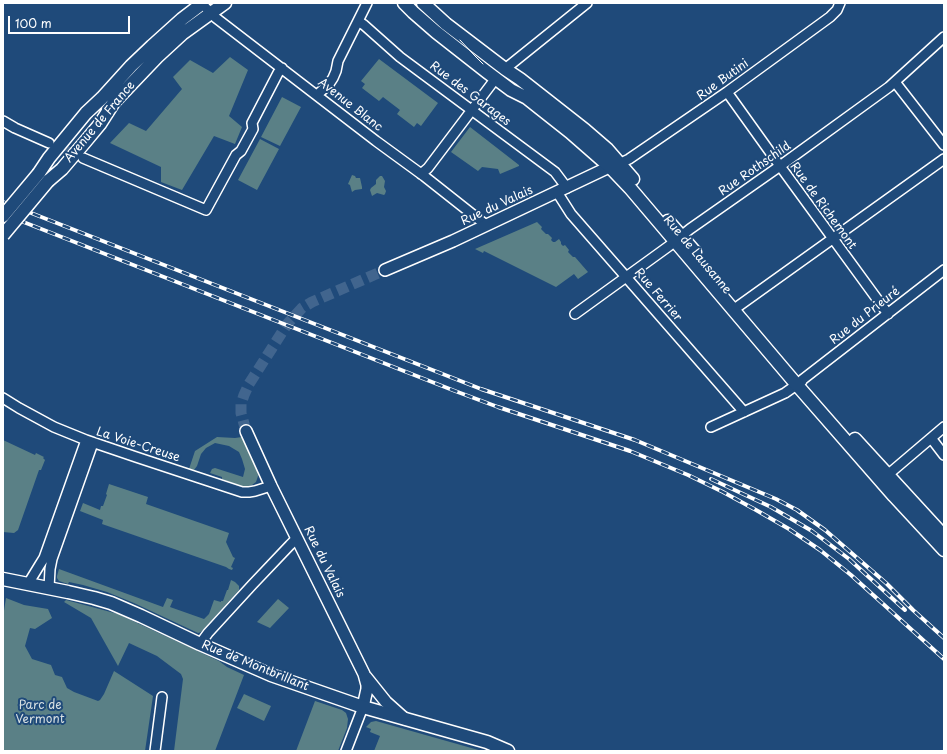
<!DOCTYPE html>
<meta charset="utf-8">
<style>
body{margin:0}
#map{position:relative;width:947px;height:754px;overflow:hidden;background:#1f4a7a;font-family:"Playpen Sans",sans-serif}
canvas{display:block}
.frame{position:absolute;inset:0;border:4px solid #fff;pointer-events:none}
.scale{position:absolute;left:8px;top:16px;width:122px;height:18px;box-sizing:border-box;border:2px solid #fff;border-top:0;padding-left:5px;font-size:12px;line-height:14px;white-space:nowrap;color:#fff;-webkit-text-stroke:3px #1f4a7a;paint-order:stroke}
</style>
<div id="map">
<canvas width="947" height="754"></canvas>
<div class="frame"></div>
<div class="scale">100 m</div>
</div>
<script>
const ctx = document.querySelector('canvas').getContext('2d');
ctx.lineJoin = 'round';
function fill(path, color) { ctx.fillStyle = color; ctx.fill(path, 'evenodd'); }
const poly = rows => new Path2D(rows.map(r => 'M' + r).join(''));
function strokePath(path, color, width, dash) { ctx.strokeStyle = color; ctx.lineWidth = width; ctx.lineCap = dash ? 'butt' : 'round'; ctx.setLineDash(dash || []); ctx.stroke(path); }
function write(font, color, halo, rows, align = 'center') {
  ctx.font = font + ' "Playpen Sans",sans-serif'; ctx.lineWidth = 4; ctx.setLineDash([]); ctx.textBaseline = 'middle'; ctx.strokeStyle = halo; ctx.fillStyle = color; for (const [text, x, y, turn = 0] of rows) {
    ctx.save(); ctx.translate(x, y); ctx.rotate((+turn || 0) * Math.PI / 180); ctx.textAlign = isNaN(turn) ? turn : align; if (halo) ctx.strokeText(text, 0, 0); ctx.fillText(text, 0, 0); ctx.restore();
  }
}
fill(poly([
 [230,57,248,70,229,116,242,127,235,144,214,136,182,190,161,182,161,167,110,143,129,123,146,131,182,89,173,77,190,60,213,73],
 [379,59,438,103,421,126,417,123,414,127,397,114,400,110,383,97,379,101,362,88,365,84,361,81],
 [282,97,301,107,280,146,261,137],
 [470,127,519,165,519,166,500,174,498,169,482,167,478,171,451,152],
 [260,139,279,149,257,190,238,180],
 [352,175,355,176,356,178,360,178,362,187,362,189,355,190,352,192,350,185,348,184],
 [380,176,382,176,385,181,384,187,386,191,385,194,384,195,377,193,372,196,370,190,371,188,376,184,376,180],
 [537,222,542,227,541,229,546,234,548,234,552,238,551,240,553,242,555,242,559,239,561,242,561,244,563,246,565,245,569,250,568,252,573,257,575,257,588,272,578,279,574,274,556,287,484,251,483,253,475,249],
 [217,437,235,438,242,437,257,467,258,476,256,482,252,485,244,487,222,479,222,477,210,473,212,469,215,468,243,477,245,469,242,459,239,452,229,446,215,443,206,448,201,454,197,466,194,470,189,469,195,451],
 [3,440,35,455,36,453,44,457,43,458,45,460,41,470,39,470,18,530,14,533,3,532],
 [109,484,148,497,146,504,229,533,226,542,233,557,235,558,231,567,233,568,232,570,229,569,226,567,102,524,103,520,80,511,83,503,100,510,101,506,103,506,107,495,106,494],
 [59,569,163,607,167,598,173,600,170,607,204,619,209,614,214,600,221,602,221,601,223,601,227,590,228,590,231,580,235,582,239,586,239,590,201,632,198,633,134,603,107,592,83,585,69,582,68,584,59,581,57,578,57,576],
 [6,598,24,605,48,609,52,618,35,629,30,628,25,646,32,659,51,665,55,675,62,677,67,688,74,692,98,701,100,700,104,694,114,671,153,696,145,751,3,751,3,617],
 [278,599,289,608,270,628,257,622],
 [66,600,118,614,219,661,227,667,244,675,215,751,174,751,183,679,181,674,157,656,129,643,118,666,91,618,64,602],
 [244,694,271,706,264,721,237,708],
 [315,701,342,710,346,713,348,719,347,728,338,751,296,751],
 [376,721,482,751,374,751,380,736,370,732,371,729,366,727,371,722]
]), '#5a8086');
strokePath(poly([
 [52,144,79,156]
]), '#41658e', 9, [9, 4.5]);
strokePath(poly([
 [246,431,241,413,241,404,244,395,249,384,288,323,302,308,312,302,385,270]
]), '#41658e', 11, [11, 5.5]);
const minor = poly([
 [207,9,216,18,376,141,424,176,486,225],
 [358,21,364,25,400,57,555,172,567,188],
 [505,69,587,3],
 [895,82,944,145],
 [727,92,780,166,888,314],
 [317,95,329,84,333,78,336,71,338,61,367,3],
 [3,121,15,128,49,143],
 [83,158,206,210,236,155,241,151,253,129,252,123,278,73,282,68],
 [619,164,629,159,727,92,830,17,837,10,840,3],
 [421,174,428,168,496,78],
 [557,192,571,214,744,412],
 [733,310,944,159],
 [575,314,669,246,690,229,780,166,889,87,944,37],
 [802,380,944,270],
 [3,398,19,408,54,427,86,440,136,457,242,492,249,492,255,491,271,486],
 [711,427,785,393,802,381],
 [931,438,944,455],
 [884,478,944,427],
 [28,584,39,566,44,558,86,440],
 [49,588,50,569,52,559,93,443],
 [200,644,208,633,252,585,290,545,297,538],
 [155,751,162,697],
 [346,751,363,707]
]);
const tertiary = poly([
 [385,270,453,241,605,169,617,164],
 [246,431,271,486,364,674,367,685,367,689,363,707],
 [366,677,386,702,405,719]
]);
const secondary = poly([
 [404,3,413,12,436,32,487,72,511,90,527,98,570,132,610,167,630,188,797,385,894,496,944,550],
 [423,3,446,24,505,69,520,79,585,130,607,149,633,179],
 [39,173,49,158,86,113,102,98,131,66,152,46,182,19,203,3],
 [48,181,62,169,85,142,100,124,114,102,157,57,182,34,225,3],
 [668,221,695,252],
 [855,439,944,536],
 [3,579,68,592,94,598,111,603,141,616,200,644,271,675,363,707,487,742,508,751]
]);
strokePath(minor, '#fff', 12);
strokePath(tertiary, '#fff', 14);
strokePath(secondary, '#fff', 15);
strokePath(minor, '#1f4a7a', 9);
strokePath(tertiary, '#1f4a7a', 11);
strokePath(secondary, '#1f4a7a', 12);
strokePath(poly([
 [460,40,475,56,483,64]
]), '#fff', 1);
const rail = poly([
 [3,202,481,389,635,440,776,499,797,510,825,530,886,583,913,610,944,638],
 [3,214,455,391,498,407,630,451,688,475,723,492,756,510,789,529,820,550,851,575,944,659],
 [711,479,771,507,812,531,849,559,905,610]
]);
strokePath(rail, '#fff', 4);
strokePath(rail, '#1f4a7a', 2.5, [8]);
const secondaryBridge = poly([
 [3,216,39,173],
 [3,235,48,181]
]);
strokePath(secondaryBridge, '#fff', 15, []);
strokePath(secondaryBridge, '#1f4a7a', 12);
write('12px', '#fff', '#1f4a7a', [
 ["Rue Butini",723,80,-36],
 ["Rue des Garages",470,94,37],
 ["Avenue Blanc",350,105,38],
 ["Avenue de France",100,122,-50],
 ["Rue Rothschild",755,169,-35],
 ["Rue du Valais",497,206,-25],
 ["Rue de Richemont",823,206,54],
 ["Rue de Lausanne",697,255,50],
 ["Rue Ferrier",658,295,49],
 ["Rue du Prieuré",865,316,-38],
 ["La Voie-Creuse",138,445,18],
 ["Rue du Valais",324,562,64],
 ["Rue de Montbrillant",255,666,22]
]);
write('12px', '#d6dfe1', '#1f4a7a', [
 ["Parc de",40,706],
 ["Vermont",40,720]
]);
</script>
